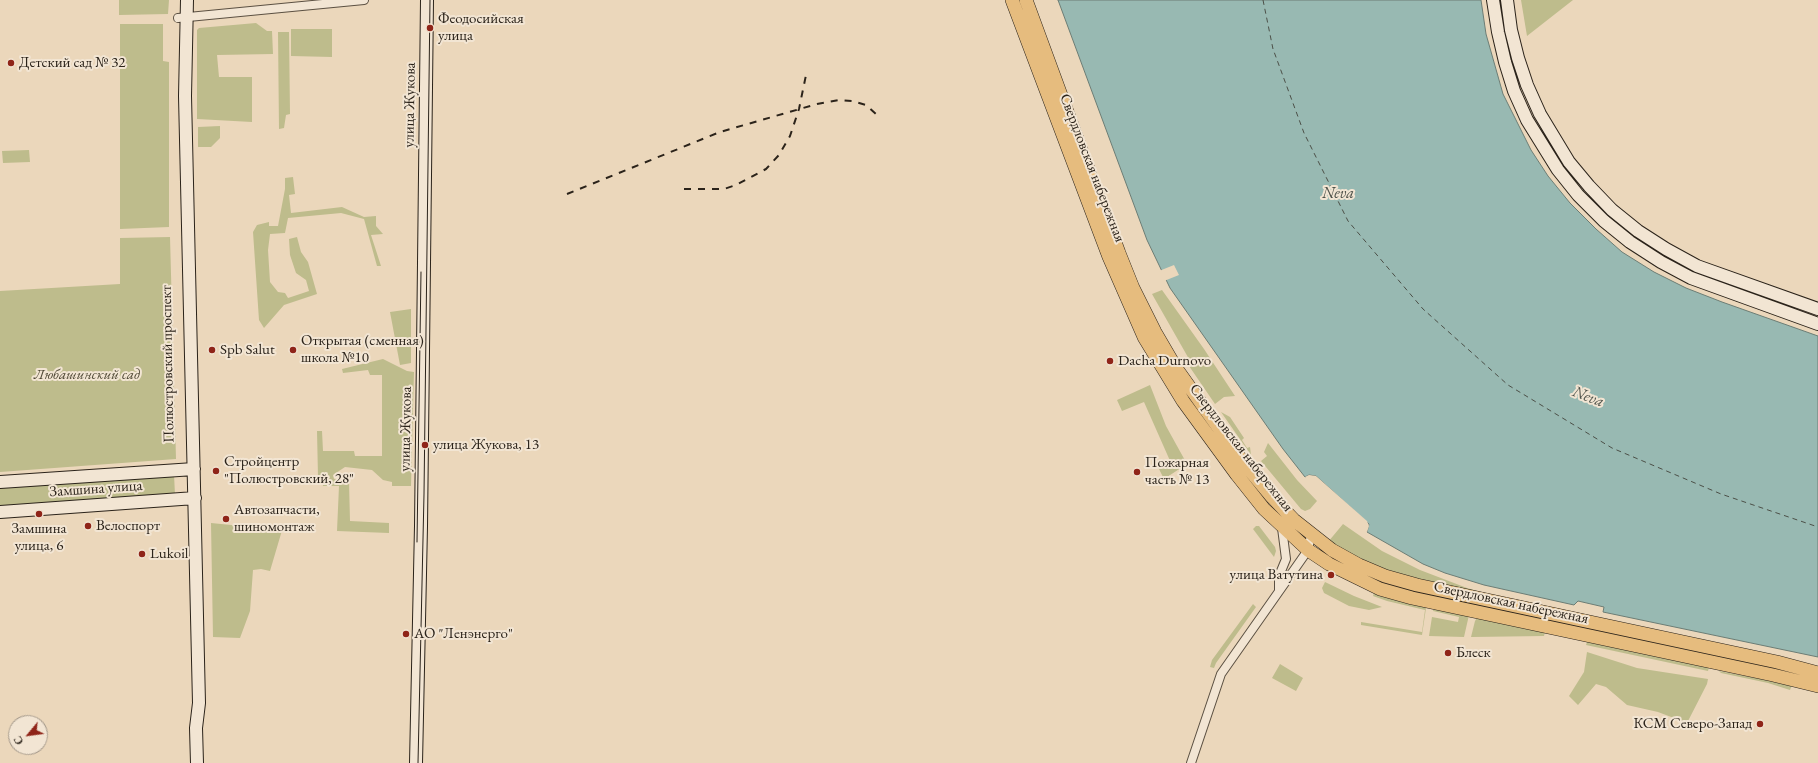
<!DOCTYPE html>
<meta charset="utf-8">
<style>
body{margin:0}
#map{position:relative;width:1818px;height:763px;overflow:hidden;background:#ebd7bb;font-family:"EB Garamond",serif}
canvas{display:block}
.north{position:absolute;left:8px;top:715px;width:40px;height:40px;box-sizing:border-box;background:#f2e5d3;border:1px solid #a29789;border-radius:50%;rotate:241deg;font-size:11px;font-weight:700;line-height:16px;text-align:center;color:#2b231a}
.north::after{content:'';display:block;margin:auto;width:14px;height:18px;background:#8f2418;clip-path:polygon(50% 0,100% 100%,50% 72%,0 100%)}
</style>
<div id="map">
<canvas width="1818" height="763"></canvas>
<div class="north">С</div>
</div>
<script>
const ctx = document.querySelector('canvas').getContext('2d');
ctx.lineJoin = 'round';
function fill(path, color) { ctx.fillStyle = color; ctx.fill(path, 'evenodd'); }
const poly = rows => new Path2D(rows.map(r => 'M' + r).join(''));
function strokePath(path, color, width, dash) { ctx.strokeStyle = color; ctx.lineWidth = width; ctx.lineCap = dash ? 'butt' : 'round'; ctx.setLineDash(dash || []); ctx.stroke(path); }
function write(font, color, halo, rows, align = 'center') {
  ctx.font = font + ' "EB Garamond",serif'; ctx.lineWidth = 4; ctx.setLineDash([]); ctx.textBaseline = 'middle'; ctx.strokeStyle = halo; ctx.fillStyle = color; for (const [text, x, y, turn = 0] of rows) {
    ctx.save(); ctx.translate(x, y); ctx.rotate((+turn || 0) * Math.PI / 180); ctx.textAlign = isNaN(turn) ? turn : align; if (halo) ctx.strokeText(text, 0, 0); ctx.fillText(text, 0, 0); ctx.restore();
  }
}
fill(poly([
 [119,0,169,0,168,14,119,15],
 [1521,0,1573,0,1527,36],
 [256,23,267,31,272,31,273,54,217,55,219,77,252,77,252,122,197,119,197,30,199,28],
 [120,24,163,24,163,61,169,62,169,227,120,229],
 [291,29,332,29,332,57,291,56],
 [278,32,289,32,290,114,286,115,284,128,279,129],
 [220,126,220,138,211,147,198,147,198,127],
 [29,150,30,162,3,163,2,151],
 [293,177,295,194,289,195,291,213,342,207,364,217,376,216,376,226,383,234,371,235,381,266,377,266,364,219,341,213,288,218,285,233,270,234,268,250,270,282,278,292,285,293,288,298,309,291,306,280,296,273,290,255,289,239,297,237,301,252,308,262,317,294,284,305,264,328,259,320,253,232,257,225,269,222,269,226,278,226,285,189,285,178],
 [170,237,176,459,0,472,0,291,120,284,120,238],
 [1162,290,1204,349,1235,396,1224,397,1215,404,1189,366,1189,359,1152,294],
 [411,309,411,363,400,365,390,312],
 [383,359,407,371,414,372,411,486,392,486,392,482,383,480,372,470,345,467,333,475,334,479,349,482,350,521,389,523,389,533,337,531,339,486,323,486,322,477,318,477,317,431,322,431,323,451,354,451,355,456,382,456,382,375,370,375,368,370,343,373,342,369],
 [1150,385,1166,426,1187,464,1164,479,1159,469,1171,463,1144,402,1122,411,1117,400],
 [1221,412,1230,417,1244,438,1242,440,1247,448,1250,447,1251,455],
 [1268,443,1297,480,1317,501,1310,509,1305,511,1301,509,1261,461,1267,456,1264,452],
 [174,474,175,495,0,508,0,486],
 [211,523,241,526,283,527,270,571,261,569,253,570,250,611,240,638,213,637],
 [1343,524,1382,551,1420,570,1467,588,1488,594,1487,597,1375,568,1328,542],
 [1256,526,1259,526,1275,547,1276,551,1274,557,1253,529],
 [1325,582,1354,596,1382,607,1369,610,1349,606,1324,593,1322,588],
 [1374,593,1425,607,1426,608,1422,635,1361,625,1361,622,1422,632,1425,610,1387,601,1373,596],
 [1253,604,1256,607,1216,663,1214,668,1210,667,1212,660],
 [1434,608,1469,615,1464,637,1429,636,1432,617,1458,622,1459,617,1433,611],
 [1477,618,1545,632,1544,636,1471,637,1475,621],
 [1587,642,1709,667,1708,671,1586,645],
 [1587,652,1637,668,1708,679,1707,684,1687,723,1658,712,1627,705,1606,687,1596,684,1578,705,1569,696,1584,672],
 [1280,664,1303,678,1296,691,1272,678],
 [1719,671,1792,685,1790,690,1768,683,1721,673]
]), '#bebc8c');
const water = poly([
 [1058,0,1481,0,1486,34,1503,94,1531,150,1548,176,1570,203,1596,229,1622,252,1654,272,1686,288,1722,302,1818,336,1818,657,1603,612,1604,607,1578,601,1574,605,1484,585,1445,573,1423,564,1367,532,1369,524,1316,476,1309,475,1305,477,1283,449,1170,288,1147,240,1058,0]
]);
fill(water, '#98b9b2');
strokePath(water, '#6c7d75', 1);
fill(poly([
 [1174,265,1179,275,1164,281,1159,271],
 [1309,475,1316,476,1367,521,1369,526,1367,532,1365,531,1367,526,1366,523,1315,477,1307,478,1305,477]
]), '#ebd7bb');
strokePath(poly([
 [1263,0,1273,49,1304,133,1348,221,1423,309,1508,385,1612,448,1721,494,1818,527]
]), '#4c5048', 1, [5, 4]);
const street = poly([
 [178,18,364,0],
 [1279,591,1279,576,1286,559,1282,528],
 [1191,763,1221,674,1308,550,1311,535]
]);
const secondary = poly([
 [187,0,185,96,199,703,196,728,197,763],
 [1493,0,1498,32,1505,62,1514,91,1527,120,1558,170,1578,195,1604,221,1630,242,1661,262,1691,278,1818,324],
 [1507,0,1511,30,1518,58,1527,85,1540,114,1569,162,1589,186,1612,210,1638,231,1666,249,1697,266,1818,309],
 [0,482,194,469],
 [0,512,195,498],
 [416,763,421,526,427,0]
]);
const primary = poly([
 [1012,0,1109,257,1144,337,1183,401,1237,475,1264,509,1308,550,1329,564,1380,589,1412,598,1773,675,1818,686],
 [1026,0,1119,253,1133,288,1155,332,1176,368,1243,462,1272,497,1294,520,1332,550,1359,565,1385,576,1417,585,1777,662,1818,673]
]);
strokePath(street, '#5b5042', 10);
strokePath(secondary, '#2b231a', 14);
strokePath(primary, '#2b231a', 14);
strokePath(street, '#f2e5d3', 8);
strokePath(secondary, '#f2e5d3', 12);
strokePath(primary, '#e6bc7e', 13);
strokePath(poly([
 [417,542,421,272],
 [418,763,424,494,430,0]
]), '#2b231a', 1);
strokePath(poly([
 [684,189,724,189,736,185,766,169,779,155,790,136,799,109,806,75],
 [567,194,720,132,817,104,839,100,852,101,866,105,876,114]
]), '#2b231a', 2, [7, 7]);
for (const [x, y, r, color] of [
 [430,28,4,"#8f2418"],
 [11,63,4,"#8f2418"],
 [212,350,4,"#8f2418"],
 [293,350,4,"#8f2418"],
 [1110,361,4,"#8f2418"],
 [425,445,4,"#8f2418"],
 [216,471,4,"#8f2418"],
 [1137,472,4,"#8f2418"],
 [39,514,4,"#8f2418"],
 [226,519,4,"#8f2418"],
 [88,526,4,"#8f2418"],
 [142,554,4,"#8f2418"],
 [1331,575,4,"#8f2418"],
 [406,634,4,"#8f2418"],
 [1448,653,4,"#8f2418"],
 [1760,724,4,"#8f2418"]
]) { const dot = new Path2D(); dot.arc(x, y, r, 0, 2 * Math.PI); ctx.fillStyle = color; ctx.fill(dot); strokePath(dot, '#f2e5d3', 1.5); }
write('15px', '#2b231a', '#f2e5d3', [
 ["Феодосийская",438,19],
 ["улица",438,36],
 ["Детский сад № 32",19,63],
 ["Открытая (сменная)",301,341],
 ["школа №10",301,358],
 ["Spb Salut",220,350],
 ["Dacha Durnovo",1118,361],
 ["улица Жукова, 13",433,445],
 ["Стройцентр",224,462],
 ["\"Полюстровский, 28\"",224,479],
 ["Пожарная",1145,463],
 ["часть № 13",1145,480],
 ["Автозапчасти,",234,510],
 ["шиномонтаж",234,527],
 ["Велоспорт",96,526],
 ["Замшина",39,529,"center"],
 ["улица, 6",39,546,"center"],
 ["Lukoil",150,554],
 ["улица Ватутина",1323,575,"right"],
 ["АО \"Ленэнерго\"",414,634],
 ["Блеск",1456,653],
 ["КСМ Северо-Запад",1752,724,"right"]
], 'left');
write('15px', '#2b231a', '#f2e5d3', [
 ["улица Жукова",410,105,-89],
 ["Свердловская набережная",1092,168,69],
 ["Полюстровский проспект",168,364,-91],
 ["улица Жукова",406,429,-89],
 ["Свердловская набережная",1241,448,52],
 ["Замшина улица",96,489,-4],
 ["Свердловская набережная",1511,603,12]
]);
write('italic 15px', '#504936', '#f2e5d3', [
 ["Любашинский сад",87,375]
]);
write('italic 16px', '#4c5048', '#f2e5d3', [
 ["Neva",1338,194],
 ["Neva",1588,397,21]
]);
</script>
